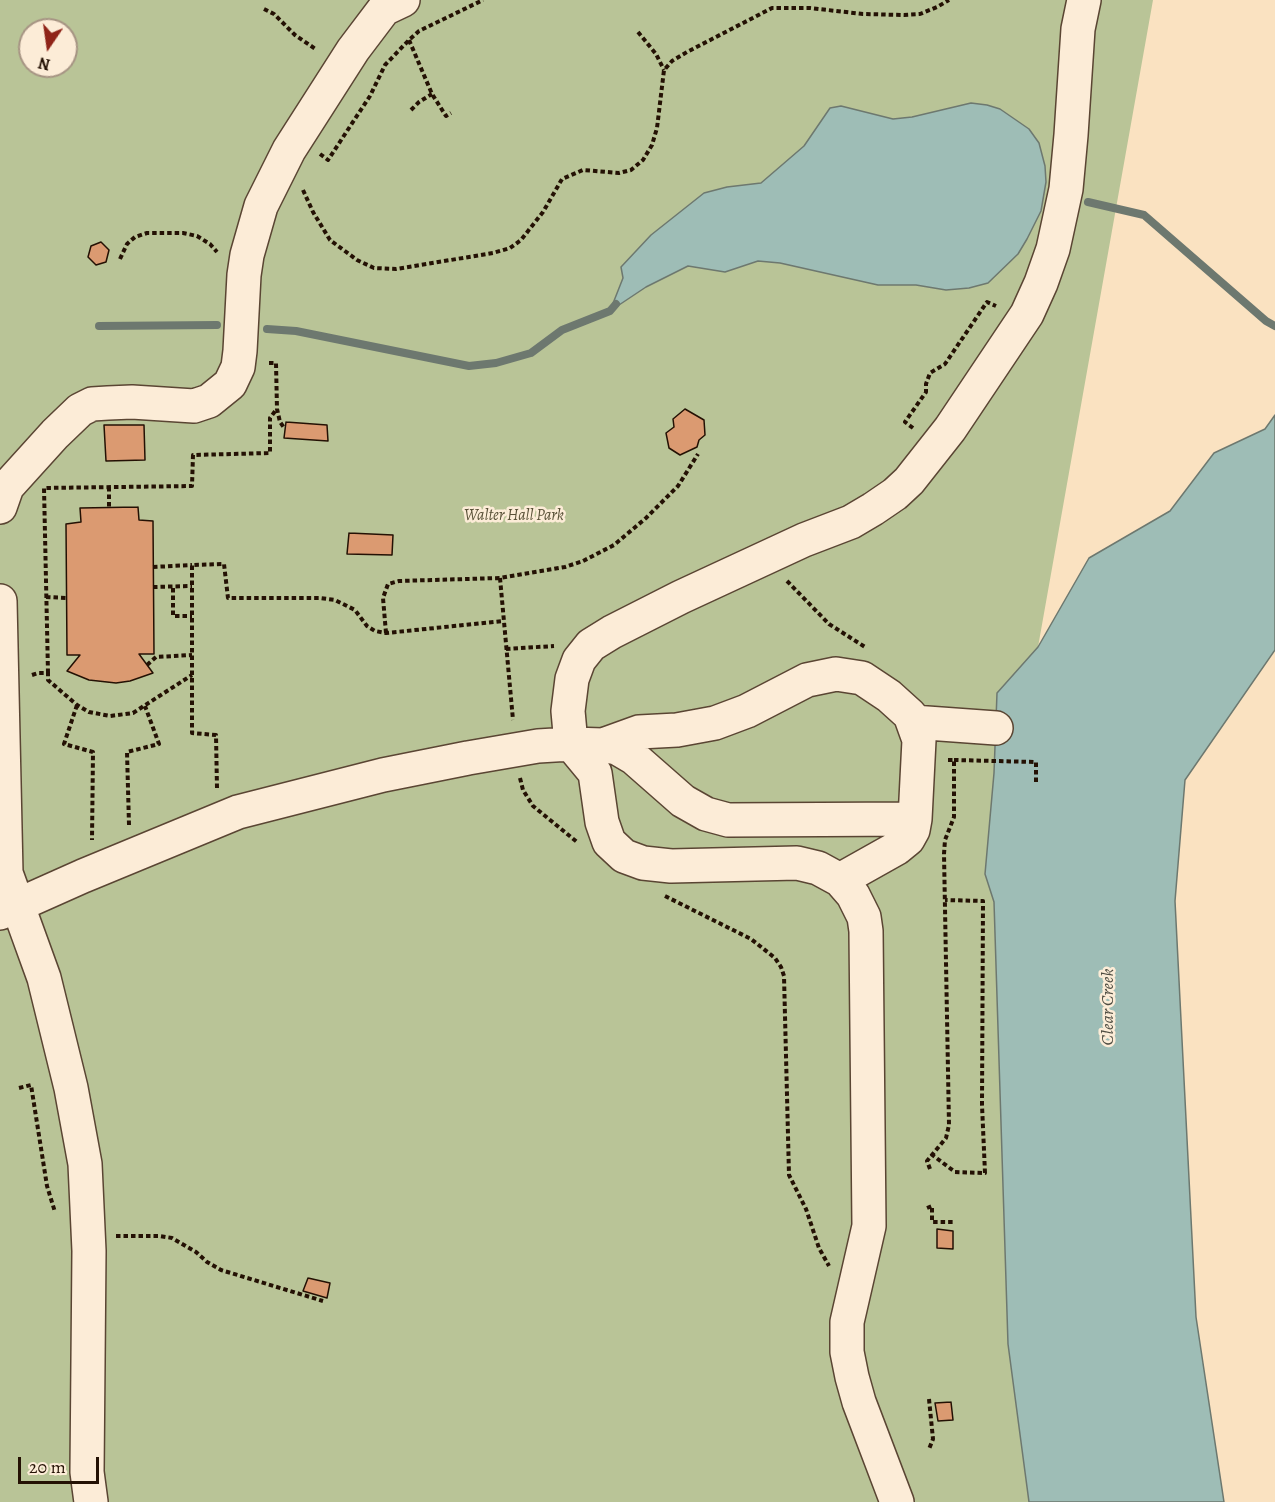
<!DOCTYPE html>
<style>
body{margin:0}
#map{position:relative;width:1275px;height:1502px;overflow:hidden;background:#fae2c1;font-family:Alegreya,serif}
canvas{display:block}
.north{position:absolute;left:18px;top:18px;width:60px;height:60px;box-sizing:border-box;background:#fcecd7;border:2px solid #a69483;border-radius:50%;rotate:193deg;font-size:16px;font-weight:700;line-height:24px;text-align:center;color:#241104}
.north::after{content:'';display:block;margin:auto;width:21px;height:27px;background:#8f2418;clip-path:polygon(50% 0,100% 100%,50% 72%,0 100%)}
.scale{position:absolute;left:18px;top:1457px;width:81px;height:27px;box-sizing:border-box;border:3px solid #241104;border-top:0;padding-left:8px;font-size:18px;line-height:21px;white-space:nowrap;color:#241104;-webkit-text-stroke:4px #fcecd7;paint-order:stroke}
</style>
<div id="map">
<canvas width="1275" height="1502"></canvas>
<div class="north">N</div>
<div class="scale">20 m</div>
</div>
<script>
const ctx = document.querySelector('canvas').getContext('2d');
ctx.lineJoin = 'round';
function fill(path, color) { ctx.fillStyle = color; ctx.fill(path, 'evenodd'); }
const poly = rows => new Path2D(rows.map(r => 'M' + r).join(''));
function strokePath(path, color, width, dash) { ctx.strokeStyle = color; ctx.lineWidth = width; ctx.lineCap = dash ? 'butt' : 'round'; ctx.setLineDash(dash || []); ctx.stroke(path); }
function write(font, color, halo, rows, align = 'center') {
  ctx.font = font + ' Alegreya,serif'; ctx.lineWidth = 5; ctx.setLineDash([]); ctx.textBaseline = 'middle'; ctx.strokeStyle = halo; ctx.fillStyle = color; for (const [text, x, y, turn = 0] of rows) {
    ctx.save(); ctx.translate(x, y); ctx.rotate((+turn || 0) * Math.PI / 180); ctx.textAlign = isNaN(turn) ? turn : align; if (halo) ctx.strokeText(text, 0, 0); ctx.fillText(text, 0, 0); ctx.restore();
  }
}
fill(poly([
 [0,0,1153,0,1038,647,997,693,994,773,985,874,994,902,1008,1344,1029,1502,0,1502],
 [30,30,66,30,66,66,30,66]
]), '#b9c497');
const water = poly([
 [971,103,987,105,1000,109,1029,129,1039,143,1045,166,1046,182,1041,211,1027,239,1018,254,988,283,969,288,946,290,916,285,878,285,780,263,758,261,725,272,688,266,646,287,610,311,623,278,621,267,651,235,704,193,727,187,761,183,804,146,830,108,841,106,893,119,912,117,971,103],
 [1275,415,1275,650,1185,780,1175,901,1196,1317,1224,1502,1029,1502,1008,1344,994,902,985,874,994,773,997,693,1038,647,1089,558,1170,511,1214,453,1265,429,1275,415]
]);
fill(water, '#9ebdb6');
strokePath(water, '#6d786f', 1.5);
strokePath(poly([
 [1088,202,1144,215,1266,321,1275,326],
 [99,326,217,325],
 [267,329,296,331,469,366,496,363,531,353,562,330,610,311,616,304]
]), '#6d786f', 8);
const building = poly([
 [101,242,109,250,106,262,96,265,88,257,91,246,101,242],
 [685,409,704,420,705,435,699,440,697,447,680,455,669,448,666,433,674,427,673,419,685,409],
 [286,422,327,425,328,441,284,438,286,422],
 [104,425,144,425,145,460,106,461,104,425],
 [138,507,139,520,153,521,154,654,139,654,153,673,130,681,116,683,89,680,67,671,80,655,67,655,66,524,81,522,80,508,138,507],
 [349,533,393,535,392,555,347,554,349,533],
 [937,1229,953,1231,953,1249,937,1248,937,1229],
 [308,1278,330,1283,327,1298,303,1291,308,1278],
 [951,1402,953,1420,938,1421,935,1403,951,1402]
]);
fill(building, '#db9a71');
strokePath(building, '#241104', 1.5);
const minor = poly([
 [0,507,7,487,55,434,80,410,92,404,108,403,132,402,194,406,209,401,230,384,238,367,240,351,244,275,247,255,261,206,289,150,353,50,384,9,403,0],
 [0,601,6,873,44,978,71,1088,85,1164,89,1251,87,1472,91,1502],
 [913,722,996,728],
 [603,745,639,732,677,730,715,723,747,711,807,680,836,674,862,678,889,696,910,715,919,740,915,819,913,830,908,839,897,848,840,880],
 [915,819,728,820,706,814,683,801,634,758,617,748,603,745,571,744,568,711,572,679,579,660,591,645,612,632,681,597,804,540,851,522,873,509,895,494,909,481,950,429,1027,314,1041,283,1053,249,1066,189,1071,135,1078,29,1084,0],
 [0,913,83,876,238,812,383,775,468,758,538,746,571,744,595,773,602,822,609,842,624,856,643,863,671,866,797,863,818,868,840,880,853,895,864,917,866,931,869,1226,847,1322,847,1352,852,1377,859,1402,897,1502]
]);
strokePath(minor, '#5a4533', 36);
strokePath(poly([
 [264,9,274,14,295,35,317,50],
 [638,32,656,54,664,70],
 [409,40,432,94,446,116,451,113],
 [411,110,419,102,432,94],
 [320,154,328,160,370,96,385,65,409,40,419,31,483,0],
 [303,190,313,212,330,240,357,260,374,268,396,269,493,253,510,248,521,240,543,212,562,179,583,170,619,173,631,170,643,160,652,145,657,128,664,70,672,61,687,52,772,8,810,8,863,14,904,15,920,14,937,7,949,0],
 [120,259,127,244,135,237,147,233,183,233,197,236,210,244,217,252],
 [269,363,276,363,277,409,280,422,285,429],
 [913,428,905,422,926,392,926,384,930,373,945,364,987,302,996,306],
 [109,487,109,507],
 [153,567,192,565],
 [500,578,513,720],
 [787,581,829,624,865,647],
 [153,587,192,586],
 [173,588,173,616,192,616],
 [46,597,67,598],
 [386,633,383,598,388,584,399,581,500,578,565,567,583,561,614,545,646,518,678,486,698,454],
 [506,649,554,646],
 [147,665,156,657,192,655],
 [48,673,44,488,192,486,193,455,270,453,270,418,276,410],
 [32,675,38,673,48,673,48,680,77,705,89,712,110,716,133,713,192,675],
 [77,705,64,744,93,752,92,840],
 [954,760,1036,762,1036,782],
 [520,778,523,790,533,806,577,842],
 [217,788,216,735,192,733,192,565,224,564,228,598,320,598,335,600,355,610,367,626,375,631,386,633,504,621],
 [129,825,127,752,159,744,145,706],
 [665,896,751,939,775,958,781,967,784,976,789,1175,806,1209,819,1248,829,1266],
 [19,1088,31,1085,47,1186,55,1212],
 [931,1154,955,1172,985,1173,982,1105,983,901,945,900],
 [930,1169,927,1161,946,1138,949,1125,944,854,945,840,954,817,954,760,947,760],
 [927,1208,932,1206,932,1222,955,1222],
 [116,1236,160,1236,172,1238,196,1252,207,1262,221,1270,323,1301],
 [929,1399,933,1439,929,1449]
]), '#241104', 4, [4.5, 3]);
strokePath(minor, '#fcecd7', 33);
write('italic 16px', '#585037', '#fcecd7', [
 ["Walter Hall Park",514,516]
]);
write('italic 18px', '#4f4d42', '#fcecd7', [
 ["Clear Creek",1109,1007,-90]
]);
</script>
